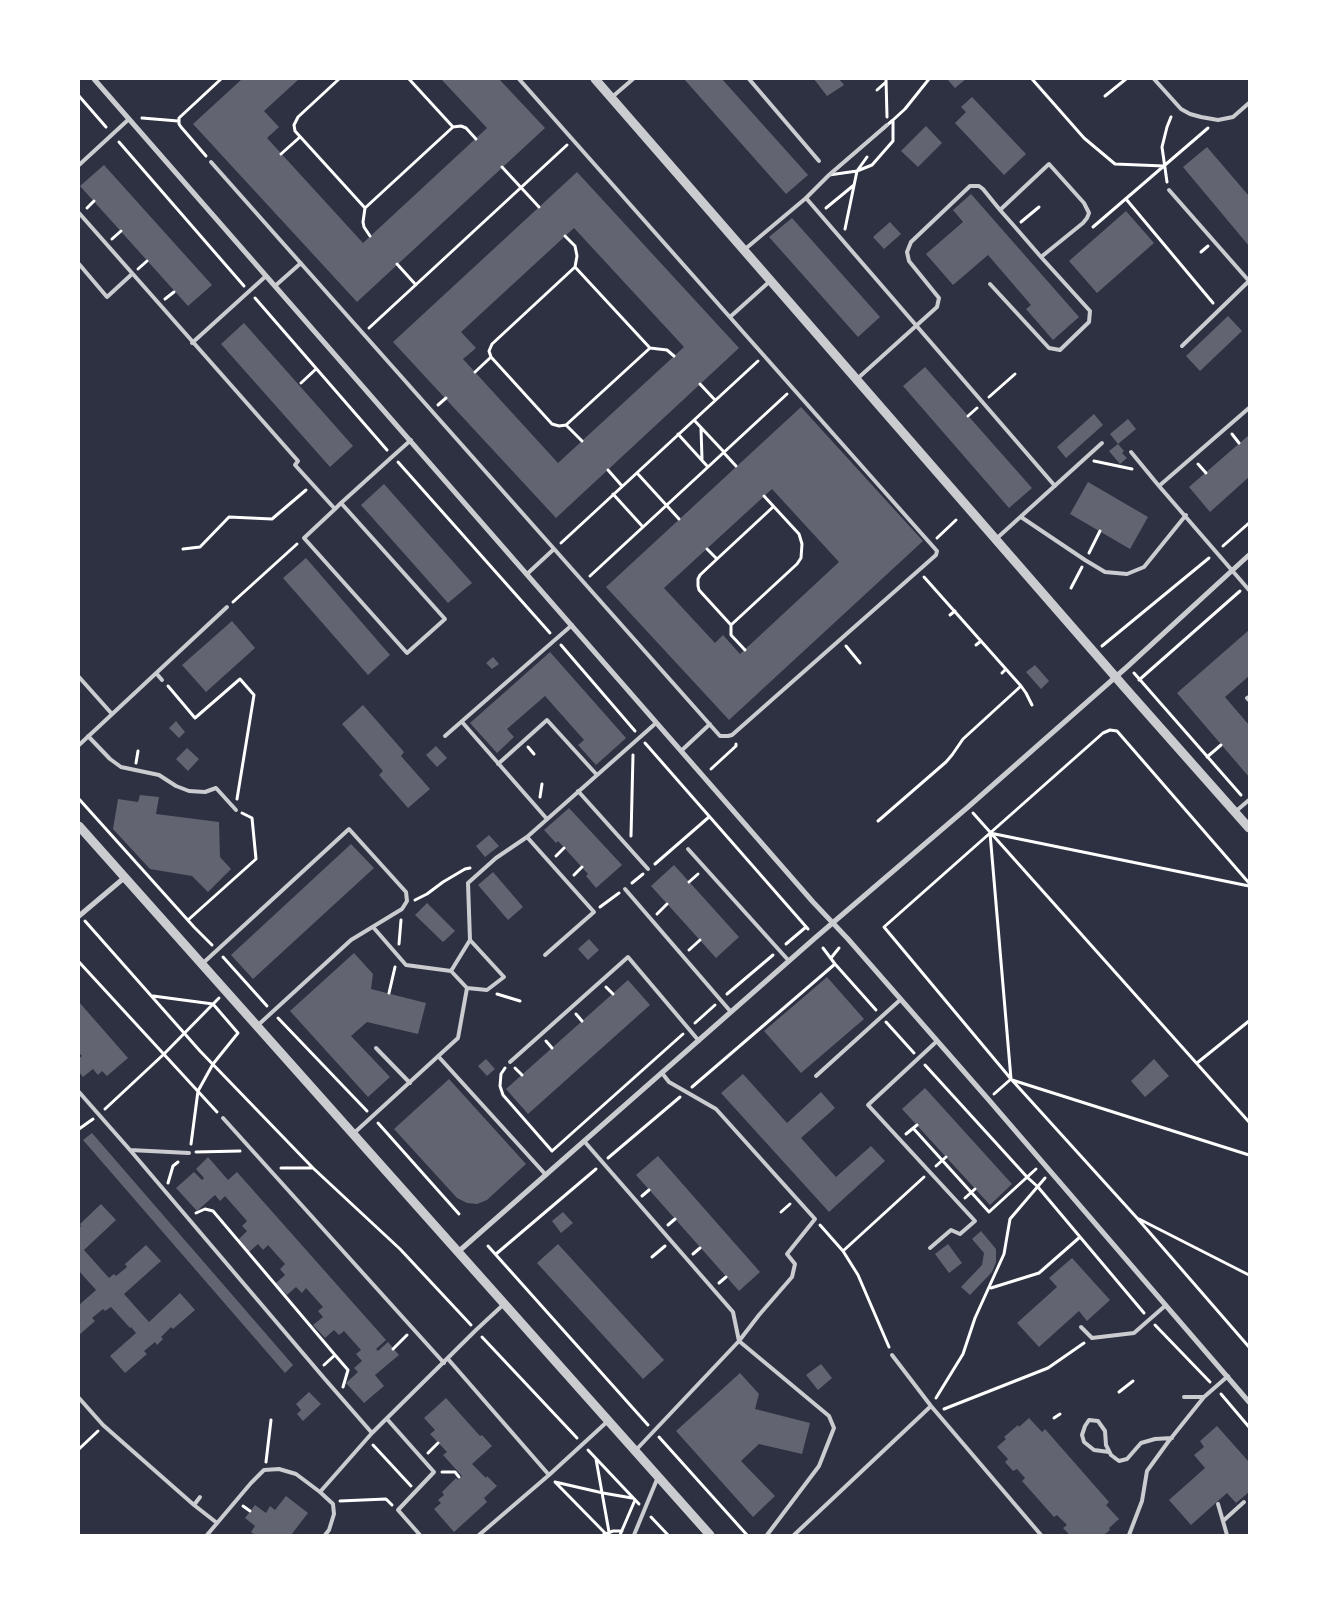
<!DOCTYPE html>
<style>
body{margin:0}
#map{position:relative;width:1328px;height:1614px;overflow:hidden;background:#2d3142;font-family:"Sofia Sans Condensed",sans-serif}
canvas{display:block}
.frame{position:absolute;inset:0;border:80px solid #fff;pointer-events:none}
</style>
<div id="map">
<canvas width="1328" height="1614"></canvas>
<div class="frame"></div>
</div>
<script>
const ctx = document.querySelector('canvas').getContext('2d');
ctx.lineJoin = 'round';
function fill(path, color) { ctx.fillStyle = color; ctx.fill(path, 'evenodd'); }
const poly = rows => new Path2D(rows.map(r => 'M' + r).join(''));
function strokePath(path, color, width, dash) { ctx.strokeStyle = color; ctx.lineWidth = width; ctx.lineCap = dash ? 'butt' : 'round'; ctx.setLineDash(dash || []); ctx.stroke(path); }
fill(poly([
 [242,79,299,79,264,111,279,127,267,138,363,243,487,128,441,79,499,79,545,128,357,302,193,124],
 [684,79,722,79,808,175,786,194],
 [814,79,839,79,844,85,827,96],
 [947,79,966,79,955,88],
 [972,97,1026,154,1004,175,955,123,966,112,961,107],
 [926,126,942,143,918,167,901,151],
 [1207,147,1249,196,1249,246,1183,167],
 [104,165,212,285,188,306,80,186],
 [577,172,739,348,556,518,393,342],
 [574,228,684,347,558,463,463,359,476,348,461,332],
 [971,194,1079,317,1053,340,1026,309,1031,305,988,255,953,285,926,254,963,222,953,210],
 [1126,211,1154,243,1097,293,1069,261],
 [792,218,880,317,858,337,769,237],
 [890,222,901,234,884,249,873,237],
 [1228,316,1242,331,1200,371,1186,356],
 [244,323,353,446,330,467,221,344],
 [925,367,1032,488,1009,508,903,386],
 [801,407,923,541,729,720,606,587],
 [772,489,839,562,740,654,723,635,715,643,664,588],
 [1094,414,1103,425,1066,458,1057,447],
 [1128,419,1136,429,1118,444,1110,434],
 [1249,435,1249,477,1210,512,1189,487],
 [1118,444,1124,451,1122,453,1127,458,1120,464,1109,451],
 [1088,482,1148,517,1130,549,1070,514],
 [384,484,472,583,448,603,361,505],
 [306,558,390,655,368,675,283,578],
 [232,621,255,648,206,692,182,665],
 [1249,630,1249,676,1225,697,1249,725,1249,777,1177,693],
 [550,652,626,738,596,765,578,745,584,740,545,696,507,729,514,737,497,753,470,723],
 [493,657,499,664,492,669,486,663],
 [1035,665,1049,681,1041,689,1026,672],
 [363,705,404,752,401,756,430,789,408,808,379,775,383,771,342,724],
 [176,721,185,732,179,738,169,728],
 [436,746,447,758,437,767,426,755],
 [187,748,199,759,188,771,176,759],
 [140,795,159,797,156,814,219,822,220,857,231,869,208,892,192,876,150,869,113,829,118,799,138,802],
 [569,808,622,865,596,888,586,876,588,874,558,841,556,843,544,830],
 [489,835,499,846,485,857,476,846],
 [351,844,374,868,253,979,231,955],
 [674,865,739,937,716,958,651,886],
 [493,872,523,907,508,920,478,885],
 [427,903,455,931,443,942,415,915],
 [589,939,599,950,588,960,578,949],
 [354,953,373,974,371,989,426,1003,418,1034,367,1022,351,1036,390,1077,368,1097,290,1011],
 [827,977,864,1019,801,1073,764,1031],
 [628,980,650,1005,528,1114,506,1089],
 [79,1002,128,1058,107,1076,102,1071,98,1075,93,1069,83,1077,79,1072,79,1058,82,1056,79,1053,79,1048,80,1046,79,1044],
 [486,1059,495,1069,487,1076,478,1066],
 [1154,1059,1169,1076,1145,1097,1131,1081],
 [743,1074,787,1123,821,1092,835,1108,801,1138,836,1177,871,1146,885,1161,829,1212,721,1093],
 [449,1079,526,1164,487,1200,477,1204,467,1203,457,1198,394,1129],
 [925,1088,1012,1184,990,1205,902,1109],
 [92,1133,293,1365,285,1373,83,1140],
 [658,1156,760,1272,739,1291,636,1175],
 [208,1157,228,1180,237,1172,386,1340,376,1349,378,1351,388,1342,399,1355,375,1375,384,1386,364,1403,346,1383,358,1372,354,1368,362,1361,356,1354,361,1350,344,1331,339,1335,334,1330,325,1338,313,1325,323,1317,318,1311,323,1307,306,1288,302,1293,296,1287,287,1295,276,1283,285,1275,280,1269,285,1264,268,1245,263,1250,258,1244,249,1252,238,1240,247,1231,242,1226,247,1221,225,1196,220,1201,215,1195,197,1211,176,1188,194,1172,202,1180,204,1178,196,1169],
 [101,1204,116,1220,84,1250,109,1278,114,1274,116,1276,127,1267,125,1264,146,1245,161,1261,124,1294,149,1322,180,1293,195,1310,173,1329,171,1327,161,1337,163,1339,157,1345,155,1342,144,1351,147,1354,125,1373,110,1356,136,1333,131,1327,130,1328,111,1307,105,1311,103,1309,92,1318,95,1321,79,1335,79,1305,96,1290,79,1271,80,1267,79,1266,79,1228,81,1226,80,1224],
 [563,1212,573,1223,561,1233,552,1221],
 [981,1231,996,1249,996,1262,992,1272,970,1295,961,1287,982,1265,984,1253,972,1239],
 [558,1244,664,1360,643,1379,537,1263],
 [948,1244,962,1263,949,1273,935,1254],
 [1072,1258,1110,1300,1087,1321,1079,1311,1039,1347,1017,1323,1057,1287,1049,1278],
 [821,1364,832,1378,818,1390,806,1375],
 [740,1373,759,1394,755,1409,810,1423,802,1454,759,1444,741,1461,775,1496,753,1517,676,1431],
 [309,1392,321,1404,303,1421,297,1414,301,1410,296,1404],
 [446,1398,480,1436,482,1435,492,1446,472,1464,486,1478,487,1476,497,1486,484,1498,487,1502,454,1532,434,1509,441,1503,438,1500,444,1495,442,1492,456,1478,458,1480,462,1476,443,1455,447,1452,430,1434,435,1430,424,1418],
 [1029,1418,1042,1432,1045,1429,1109,1502,1106,1505,1119,1519,1109,1528,1110,1530,1104,1535,1070,1535,1063,1528,1067,1525,1057,1515,1054,1517,1022,1481,1025,1478,1017,1469,1013,1471,1005,1462,1008,1459,997,1447,1006,1439,1004,1437,1018,1425,1019,1427],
 [1217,1426,1249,1462,1249,1492,1236,1503,1227,1493,1191,1525,1169,1500,1205,1468,1194,1455,1204,1447,1200,1441],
 [286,1496,308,1513,291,1535,255,1535,251,1532,255,1526,245,1518,255,1505,266,1513,270,1506,275,1510]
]), '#626471');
strokePath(poly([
 [339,79,298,117,294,125,295,131,365,208,453,127,409,79],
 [886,79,887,117],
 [1032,79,1084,138,1115,164,1164,166],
 [877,90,886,82],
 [79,96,106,127],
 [1105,96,1126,79],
 [142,118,178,121],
 [893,120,905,109,929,79],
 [893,120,893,141,872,165,857,171,829,175,893,120],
 [453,127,461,126,466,128,476,139],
 [119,142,244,286],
 [281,154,300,137],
 [206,156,181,127,179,124,179,118,221,79],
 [502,167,539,207],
 [1167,182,1162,147,1167,127,1171,117],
 [1126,199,1213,303],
 [87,208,94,201],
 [365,208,363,222,364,227,370,236],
 [826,208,854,185],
 [1021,222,1039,207],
 [1093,227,1208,128],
 [845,229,857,171,867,157],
 [565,236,575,246,577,256,575,267],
 [112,239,121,231],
 [1201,252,1208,246],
 [397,264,416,285],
 [575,267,650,348,566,425,559,426,552,424,491,357,489,351,492,344,575,267],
 [138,269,147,261],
 [255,298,387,450],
 [165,299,174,292],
 [369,328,567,145],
 [650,348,667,350,674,356],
 [475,372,491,357],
 [301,383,316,369],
 [700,384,715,400],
 [989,397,1015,374],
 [438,405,446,398],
 [968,416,977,408],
 [694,420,724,452],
 [566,425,582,441],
 [701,428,702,459],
 [678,434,708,467],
 [1232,434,1239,443],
 [724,453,736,466],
 [1094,461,1132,469],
 [398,462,550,633],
 [1198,464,1206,473],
 [608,470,622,486],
 [637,473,679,519],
 [613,494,643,527],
 [937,538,956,520],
 [561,543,758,361],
 [1223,546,1249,523],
 [183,549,200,547,229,517,272,519,306,490],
 [707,549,717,559,700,575,698,579,698,586,699,590,731,625,797,564,801,558,802,544,799,534,764,496],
 [1089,553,1100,531],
 [717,559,773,507],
 [590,576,787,394],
 [1071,588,1082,567],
 [233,602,297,544],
 [950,615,955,611],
 [731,625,731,635,745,650],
 [561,645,635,731],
 [976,645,981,641],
 [846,646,860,663],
 [1102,646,1209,558],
 [1002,673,1006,669],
 [1134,673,1241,795],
 [1139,680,1240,591],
 [168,686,195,718,240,679,254,695,237,799],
 [1021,686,1026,693,1032,705],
 [645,743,808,929],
 [528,747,534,754],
 [1207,757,1221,745],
 [136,763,138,751],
 [711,769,736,746,736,744],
 [540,797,542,784],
 [79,799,194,927,212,945],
 [973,813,1249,1122],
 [878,821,946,762,952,755,963,739,1021,686,924,577],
 [631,836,633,755],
 [556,856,564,848],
 [655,864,709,817],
 [574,875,582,867],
 [689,882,698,874],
 [632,883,643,874],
 [1249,883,1117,731,1110,730,1103,733,884,927,1011,1079,1137,1218,1249,1347],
 [415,900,427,894,443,882,465,869,470,868],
 [600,907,619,893],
 [657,914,667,904],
 [188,920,256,859,252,818,242,813],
 [85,921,200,1051,313,1168,400,1249,471,1325],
 [399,944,401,920],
 [786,944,806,927],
 [823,948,835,964,876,1010],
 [689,950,700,940],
 [223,957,267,1006],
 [831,958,839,948],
 [79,962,217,1112],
 [606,987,613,994],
 [389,993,395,967],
 [497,994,520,1001],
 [727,994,773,955],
 [153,996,213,1004,238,1033,213,1064,198,1091,191,1144],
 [576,1014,582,1021],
 [278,1018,367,1111],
 [886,1022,914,1053],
 [695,1023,715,1005],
 [546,1041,552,1048],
 [1197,1063,1249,1021],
 [925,1065,1027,1177,1038,1187,1144,1313],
 [505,1068,501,1074,500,1086,503,1095,552,1151,683,1034],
 [515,1068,522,1075],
 [1011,1079,990,833,1249,886],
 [1012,1080,1249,1155],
 [692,1087,835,964],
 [994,1094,1011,1079],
 [105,1109,164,1054,219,998],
 [378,1123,459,1214],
 [913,1128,989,1212,1036,1169],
 [79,1129,93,1119],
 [906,1134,917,1125],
 [196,1152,240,1151],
 [608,1158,680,1097],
 [936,1166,946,1157],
 [281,1168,312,1168],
 [168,1183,173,1166,178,1162],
 [642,1196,649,1190],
 [965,1198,975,1189],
 [781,1212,790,1204],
 [196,1213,205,1209,213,1211,335,1355,348,1370,343,1387],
 [1139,1219,1249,1275],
 [668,1225,675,1219],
 [820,1225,843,1251,858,1275,889,1347],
 [488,1246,648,1425],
 [843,1251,924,1177],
 [496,1254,596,1169],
 [693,1254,700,1248],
 [652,1257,665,1246],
 [719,1283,726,1277],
 [991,1288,1039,1273,1080,1237],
 [1155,1325,1210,1382],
 [482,1337,577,1438],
 [393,1349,407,1335],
 [324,1365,335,1355],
 [1119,1392,1133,1381],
 [1221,1394,1249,1427],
 [936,1398,963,1354,975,1318,1004,1254,1010,1219,1045,1178],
 [944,1409,1048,1368,1084,1343],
 [1054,1418,1060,1414],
 [659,1437,747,1535],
 [373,1445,411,1486],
 [79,1449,98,1431],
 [588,1450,639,1504],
 [428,1453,438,1443],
 [596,1459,609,1532],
 [266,1462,271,1420],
 [442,1472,455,1472,459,1477],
 [555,1482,603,1493,632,1498],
 [555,1482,605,1533],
 [340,1501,386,1499,392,1505],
 [243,1506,250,1511],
 [651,1517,668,1535],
 [603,1535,613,1531,622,1531],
 [620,1535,635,1500]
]), '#fff', 3);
strokePath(poly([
 [749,79,819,161],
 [1154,79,1181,109,1190,114,1201,117,1218,120,1233,117,1249,103],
 [611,98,633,79],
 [887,125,829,175,806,198,1055,486],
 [211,162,720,736,728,736,732,735,936,555,937,551,519,79],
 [79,165,129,119],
 [1169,190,1249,281],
 [79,213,298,461,295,465,335,509],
 [744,250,806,198],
 [79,264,107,297,132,274],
 [990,284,1049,348,1060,350,1089,322,1090,311,1041,257],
 [275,286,301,263],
 [730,317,769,282],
 [192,343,266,276],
 [1182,346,1249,281],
 [857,379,937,307,939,298,909,261,907,252,911,242,970,186,979,186,983,189,1000,210,1015,227,1041,257,1083,223,1087,218,1089,213,1084,203,1049,164,1000,210],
 [1131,452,1159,486,1249,408],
 [1159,486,1249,590],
 [341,503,445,619,407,653,304,538,335,509,341,503,393,456,411,440],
 [1021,517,1085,560,1105,572,1127,574,1144,567,1186,515],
 [996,539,1102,443],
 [527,574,554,549],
 [156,673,162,680],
 [79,677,112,714],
 [1249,697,1247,698,1249,700],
 [462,722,547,819],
 [88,736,110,759,121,767,159,775,176,786,189,791,205,792,216,788,236,810],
 [445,736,572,625],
 [79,745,227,607],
 [681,751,710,724],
 [498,764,547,720,597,775],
 [578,791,648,869],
 [1235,812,1249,800],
 [527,837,594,912,545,955],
 [688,849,789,961],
 [625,889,731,1012],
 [202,964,349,829,406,892,407,901,402,909,351,940,257,1026],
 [451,971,470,940],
 [467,988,487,990,504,977,470,940,468,883,496,858,527,837,656,723],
 [376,1048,410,1083],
 [438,1056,546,1175],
 [510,1062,628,957,699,1041],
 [816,1076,900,1000],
 [79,1092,130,1150,324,1378,372,1433],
 [223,1118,444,1363],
 [353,1134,458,1038,467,988,451,971,406,965,373,927],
 [584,1141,733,1312,739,1341,829,1416,834,1428,819,1466,767,1535],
 [130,1150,189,1153],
 [930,1248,951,1230,960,1234,975,1221,868,1105,936,1042],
 [1081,1327,1092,1338,1134,1333,1166,1305],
 [892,1355,931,1406,1041,1535],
 [448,1359,549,1475,479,1535],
 [1184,1397,1204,1397],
 [79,1398,103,1425,194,1505,217,1523],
 [387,1419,434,1472,398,1510,420,1535],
 [635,1451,739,1341,759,1315,792,1277,795,1264,787,1254,815,1219,716,1109,669,1082,662,1073],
 [1109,1452,1094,1450,1084,1442,1082,1435,1085,1426,1089,1420,1098,1421,1105,1431,1106,1445,1111,1455,1119,1461,1127,1459,1141,1443,1155,1439,1172,1438],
 [549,1475,609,1420],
 [320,1492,372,1433,476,1330,504,1304],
 [1218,1504,1227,1535],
 [194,1505,200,1497],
 [1223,1521,1244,1502],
 [207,1535,251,1483,264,1470,279,1469,296,1474,320,1492,333,1504,334,1514,329,1530,325,1535],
 [634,1535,658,1477],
 [794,1535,931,1406],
 [1129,1535,1142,1501,1147,1471,1168,1442,1204,1397,1228,1376]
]), '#caccd0', 4);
strokePath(poly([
 [94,79,813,902,848,939,988,1099,1249,1402],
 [79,916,124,878],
 [458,1252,815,938,968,807,1128,666,1249,555]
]), '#caccd0', 5);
strokePath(poly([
 [595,79,1126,689,1249,828],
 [79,826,710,1535]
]), '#caccd0', 9);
</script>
